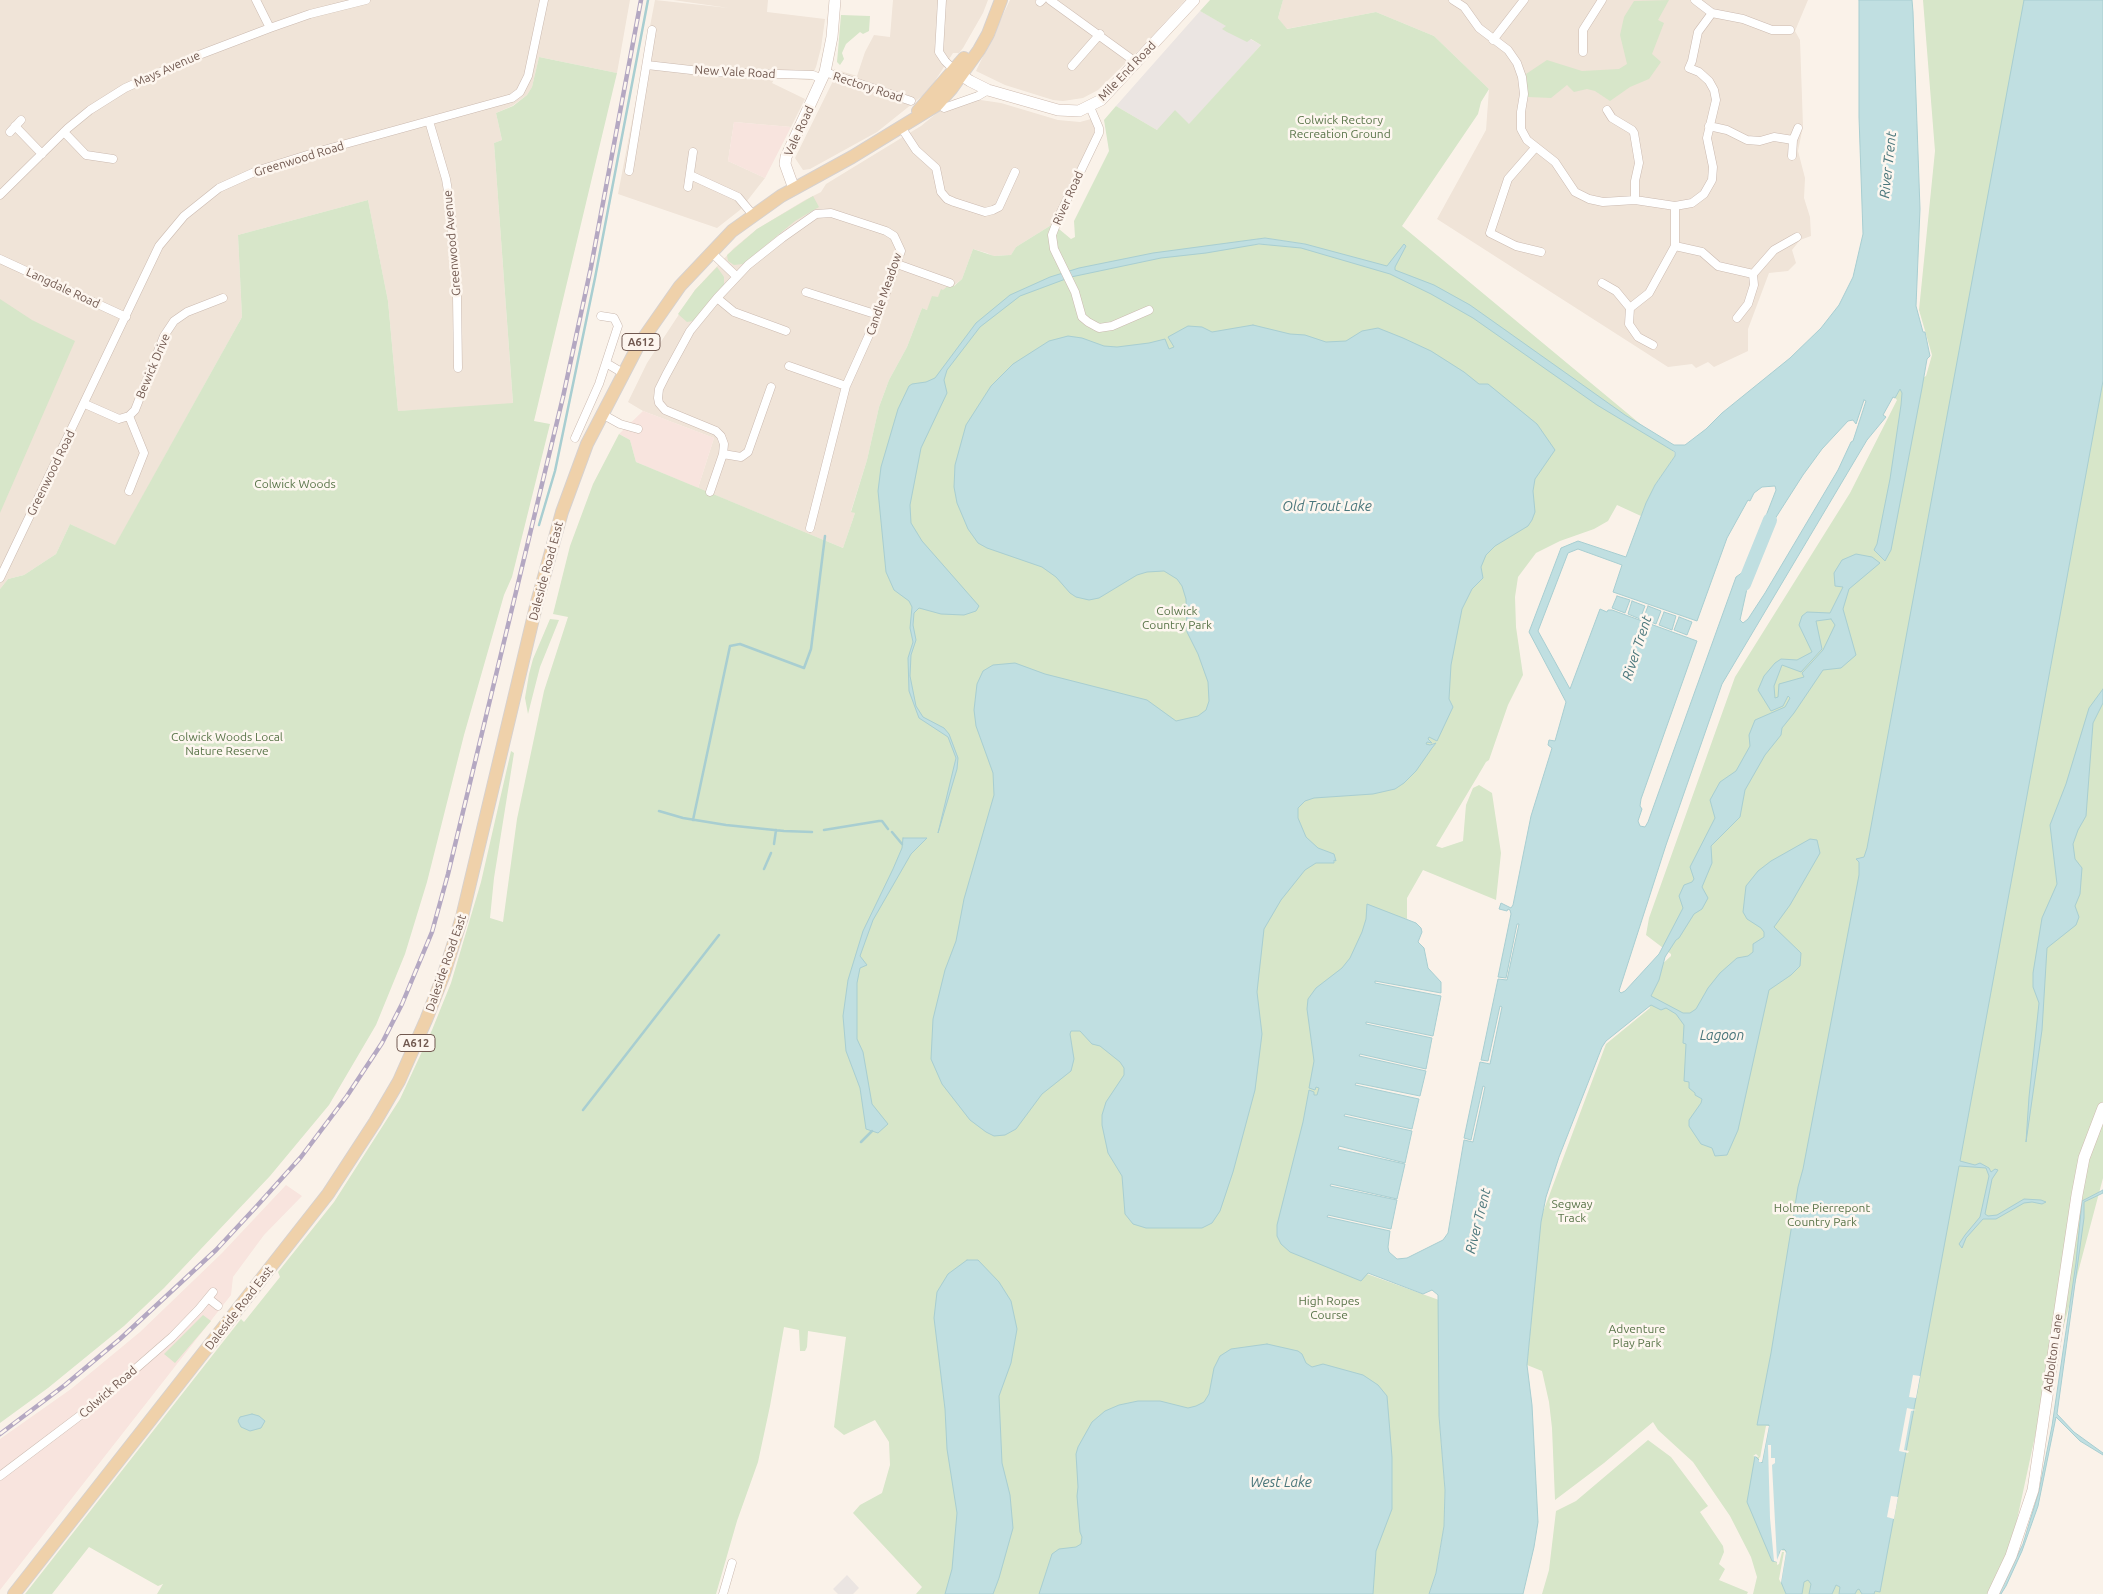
<!DOCTYPE html>
<style>
body{margin:0}
canvas{display:block;background:#faf2e9}
</style>
<canvas width="2103" height="1594"></canvas>
<script>
const ctx = document.querySelector('canvas').getContext('2d');
ctx.lineJoin = 'round';
function fill(path, color) { ctx.fillStyle = color; ctx.fill(path, 'evenodd'); }
const poly = rows => new Path2D(rows.map(r => 'M' + r).join(''));
function strokePath(path, color, width, dash) { ctx.strokeStyle = color; ctx.lineWidth = width; ctx.lineCap = dash ? 'butt' : 'round'; ctx.setLineDash(dash || []); ctx.stroke(path); }
function write(font, color, halo, rows, align = 'center') {
  ctx.font = font + ' Ubuntu,sans-serif'; ctx.lineWidth = 5; ctx.setLineDash([]); ctx.textBaseline = 'middle'; ctx.strokeStyle = halo; ctx.fillStyle = color; for (const [text, x, y, turn = 0] of rows) {
    ctx.save(); ctx.translate(x, y); ctx.rotate((+turn || 0) * Math.PI / 180); ctx.textAlign = isNaN(turn) ? turn : align; if (halo) ctx.strokeText(text, 0, 0); ctx.fillText(text, 0, 0); ctx.restore();
  }
}
fill(poly([
 [0,0,630,0,617,73,539,57,532,87,527,95,512,106,496,113,502,140,494,143,513,404,398,411,388,301,368,200,238,235,242,317,115,546,70,524,56,554,24,575,8,579,0,589],
 [655,0,729,8,673,0,768,0,767,12,825,19,821,48,816,67,810,80,775,78,772,83,805,99,791,127,734,122,728,161,765,178,740,210,717,228,618,194],
 [893,0,988,0,983,13,963,48,959,53,953,53,931,87,922,96,877,132,810,169,803,170,795,158,832,83,834,69,857,76,865,52,874,35,890,37],
 [1010,0,1185,0,1144,45,1098,90,1083,98,1063,101,1053,100,1005,85,976,71],
 [1283,0,1808,0,1795,31,1800,40,1803,126,1798,151,1805,178,1804,198,1810,217,1811,236,1800,240,1792,250,1796,263,1788,271,1769,273,1748,329,1748,351,1714,367,1708,362,1696,368,1692,364,1668,367,1437,219,1486,130,1489,89,1434,36,1376,12,1286,29,1278,18],
 [967,98,1001,103,1058,120,1080,122,1091,119,1094,126,1094,135,1053,224,1016,247,1011,255,993,256,987,253,973,249,962,279,953,286,949,285,927,310,922,308,907,347,889,380,879,407,867,460,851,511,855,513,843,548,698,488,714,438,643,411,628,402,647,363,695,290,734,248,757,229,805,200,821,192,826,184,921,126,954,99]
]), '#f0e4d8');
fill(poly([
 [734,122,791,127,765,178,728,161],
 [643,411,714,438,698,488,636,462,630,440,619,434],
 [286,1185,302,1196,264,1235,233,1277,231,1295,0,1590,0,1439,71,1389,140,1332,222,1253]
]), '#f8e4de');
fill(poly([
 [1200,11,1261,45,1189,125,1157,130,1116,106],
 [847,1575,859,1588,853,1594,838,1594,833,1589]
]), '#ebe5e2');
fill(poly([
 [1210,0,1283,0,1278,18,1287,29,1376,12,1434,36,1489,89,1481,102,1478,114,1402,226,1674,452,1675,456,1655,485,1641,516,1617,505,1608,521,1594,529,1560,541,1536,553,1518,577,1515,597,1516,627,1523,675,1508,705,1489,760,1486,762,1476,779,1436,846,1442,848,1463,841,1466,805,1473,788,1479,785,1492,793,1501,853,1496,900,1423,870,1407,898,1407,919,1396,916,1346,1002,1298,1249,1439,1300,1439,1416,1445,1490,1444,1526,1436,1573,1429,1594,916,1594,922,1587,853,1513,860,1505,882,1493,890,1465,889,1442,875,1420,844,1435,834,1427,846,1337,808,1331,807,1347,805,1351,800,1351,799,1330,784,1327,770,1406,758,1462,737,1521,716,1594,157,1594,163,1584,158,1586,89,1547,52,1594,25,1594,241,1319,244,1322,280,1277,278,1272,334,1202,400,1099,432,1030,451,983,481,882,511,751,514,753,494,878,490,918,503,922,517,819,544,691,568,617,553,614,570,546,593,484,619,434,630,440,636,462,843,548,855,513,851,512,867,460,879,407,889,380,907,347,922,308,927,310,932,296,938,297,941,289,943,290,949,285,954,286,962,279,973,249,994,256,1011,255,1016,247,1053,224,1071,239,1075,237,1074,221,1109,151,1104,120,1116,106,1157,130,1175,110,1189,124,1261,45,1251,39,1247,42,1227,32,1222,29,1226,26,1200,11],
 [1265,238,1305,244,1297,247,1266,244,1214,246],
 [1669,0,1658,20,1664,23,1652,54,1661,62,1649,79,1630,87,1610,101,1595,91,1587,89,1574,92,1567,85,1551,98,1528,97,1526,74,1547,60,1582,71,1619,69,1627,64,1620,35,1624,17,1634,1],
 [1923,0,2103,0,2103,1178,2037,1427,2007,1566,1989,1594,1753,1594,1757,1577,1751,1557,1730,1516,1693,1462,1658,1430,1653,1422,1604,1463,1555,1500,1552,1428,1549,1402,1542,1371,1527,1365,1540,1220,1606,1044,1650,1008,1646,994,1660,966,1671,956,1671,954,1646,935,1649,918,1735,677,1850,493,1897,400,1895,398,1900,389,1926,376,1932,355,1919,310,1935,151],
 [841,15,870,16,869,31,863,34,860,32,846,44,842,53,844,59,840,65,837,62],
 [539,57,617,73,534,421,550,424,512,577,504,595,464,735,427,882,405,954,376,1025,329,1105,270,1176,164,1288,124,1326,48,1388,0,1423,0,589,8,579,24,575,56,554,70,524,115,545,242,317,238,235,368,200,388,301,398,411,513,403,494,143,502,140,496,113,513,106,527,95,532,87],
 [813,196,819,207,795,221,743,264,734,265,728,261,727,255,757,229],
 [717,267,724,277,724,285,693,321,687,322,678,314,695,290],
 [0,299,32,320,75,341,0,513],
 [550,619,559,620,540,667,528,714,525,698,529,674,533,659],
 [203,1315,211,1321,175,1363,164,1354],
 [1648,1440,1671,1457,1708,1506,1700,1512,1723,1546,1724,1552,1719,1564,1725,1569,1719,1580,1748,1592,1747,1594,1542,1594,1549,1570,1556,1511,1576,1501]
]), '#d7e6c9');
const water = poly([
 [1859,0,1912,0,1913,12,1920,209,1916,306,1923,332,1925,332,1930,356,1927,359,1922,388,1891,550,1885,561,1874,550,1877,544,1890,479,1901,405,1902,393,1900,389,1895,398,1893,397,1883,415,1886,417,1867,440,1722,684,1666,845,1619,991,1621,993,1625,991,1659,954,1683,908,1679,896,1684,885,1692,882,1694,879,1690,867,1715,818,1710,800,1720,782,1736,771,1750,746,1749,735,1755,720,1785,707,1790,698,1788,696,1783,706,1771,711,1758,690,1764,676,1775,663,1781,659,1797,660,1812,652,1799,625,1802,616,1807,612,1830,613,1843,587,1835,586,1834,573,1842,560,1856,554,1872,557,1880,563,1849,589,1843,609,1856,655,1841,668,1823,670,1794,713,1782,728,1781,735,1765,755,1745,790,1740,817,1711,846,1712,863,1702,887,1708,898,1702,909,1694,914,1679,938,1676,940,1665,957,1659,980,1651,996,1683,1013,1690,1013,1696,1009,1708,988,1720,973,1737,958,1748,956,1753,952,1753,944,1764,937,1764,932,1761,928,1747,919,1743,912,1746,886,1758,871,1771,861,1810,839,1817,840,1820,853,1790,905,1774,927,1801,953,1800,966,1791,975,1769,990,1738,1130,1727,1155,1715,1156,1712,1148,1701,1144,1689,1126,1689,1120,1701,1103,1702,1099,1695,1095,1695,1093,1689,1088,1689,1082,1684,1081,1686,1044,1683,1043,1684,1025,1676,1014,1666,1008,1661,1010,1651,1005,1606,1041,1602,1047,1559,1157,1546,1197,1541,1222,1527,1365,1532,1405,1538,1522,1534,1547,1523,1594,1429,1594,1436,1573,1444,1526,1445,1490,1439,1416,1438,1295,1432,1290,1423,1294,1368,1273,1361,1281,1290,1252,1281,1244,1277,1236,1277,1225,1303,1122,1309,1090,1314,1092,1314,1095,1317,1095,1319,1088,1316,1087,1315,1090,1309,1088,1314,1061,1307,1009,1308,999,1316,988,1342,968,1350,958,1362,932,1366,919,1367,904,1416,923,1421,928,1422,932,1418,942,1424,948,1428,968,1441,982,1441,993,1375,981,1375,983,1441,996,1433,1036,1366,1022,1366,1024,1432,1038,1426,1069,1360,1054,1359,1056,1426,1071,1420,1096,1356,1083,1355,1085,1419,1099,1412,1129,1345,1114,1344,1116,1412,1131,1405,1163,1339,1146,1338,1149,1405,1164,1397,1199,1331,1184,1330,1186,1397,1200,1391,1229,1328,1215,1327,1217,1390,1231,1388,1247,1389,1252,1397,1259,1407,1258,1443,1240,1448,1233,1464,1140,1473,1142,1485,1087,1483,1086,1471,1140,1464,1138,1480,1062,1490,1064,1502,1007,1500,1006,1488,1061,1481,1060,1498,979,1507,980,1519,924,1517,924,1506,978,1498,977,1511,914,1510,910,1508,909,1507,911,1499,909,1501,903,1511,908,1513,905,1531,816,1552,748,1548,745,1549,740,1555,741,1566,702,1529,632,1561,548,1578,541,1626,557,1646,503,1655,485,1675,456,1675,452,1597,405,1473,318,1431,294,1390,274,1301,248,1259,244,1206,253,1161,258,1071,277,1020,296,980,327,947,370,944,380,947,393,921,448,910,505,911,523,922,541,979,606,976,611,964,615,941,614,919,608,914,613,913,625,916,640,911,655,910,676,916,706,923,717,944,728,949,734,958,758,957,769,938,833,956,758,948,737,919,718,909,691,908,658,913,642,910,628,912,607,909,601,894,590,886,572,878,491,881,467,898,409,909,386,912,384,926,382,935,378,976,323,1010,295,1050,277,1079,268,1153,253,1265,238,1305,244,1387,266,1404,244,1406,246,1395,267,1395,270,1434,285,1470,305,1625,415,1674,445,1685,445,1706,429,1722,413,1790,358,1821,328,1839,305,1853,277,1863,234,1859,117,1859,0],
 [1864,400,1866,401,1853,441,1851,442,1838,470,1765,593,1748,619,1743,623,1740,620,1752,566,1749,566,1746,564,1743,572,1736,577,1648,822,1645,827,1640,826,1638,821,1642,809,1640,806,1641,799,1697,641,1612,610,1608,610,1607,612,1600,609,1570,689,1538,631,1568,553,1578,549,1622,565,1613,592,1697,621,1727,538,1748,500,1750,501,1754,493,1762,487,1775,486,1776,490,1759,534,1761,537,1764,536,1803,475,1822,449,1848,421,1853,420,1856,424,1864,400],
 [1831,619,1835,625,1823,650,1802,673,1804,677,1779,684,1778,697,1775,698,1774,686,1782,665,1801,672,1822,649,1816,621,1831,619],
 [2024,0,2103,0,2103,381,1960,1161,1975,1165,1980,1163,1989,1168,1991,1172,1995,1169,1998,1170,1992,1179,1985,1214,1988,1216,1997,1215,2024,1199,2041,1200,2046,1202,2042,1204,2032,1202,2024,1203,1996,1219,1983,1219,1966,1238,1962,1248,1959,1244,1965,1235,1980,1217,1989,1176,1986,1168,1959,1166,1880,1592,1875,1591,1874,1594,1862,1594,1859,1589,1857,1590,1855,1594,1839,1594,1840,1587,1836,1585,1832,1594,1809,1594,1811,1584,1808,1580,1804,1582,1802,1594,1786,1594,1781,1582,1786,1551,1784,1549,1780,1551,1778,1562,1772,1561,1747,1502,1755,1456,1762,1463,1769,1425,1757,1425,1771,1353,1798,1187,1803,1169,1859,875,1859,862,1856,859,1864,857,1867,848,2024,0],
 [1253,325,1290,334,1305,335,1326,342,1346,341,1362,331,1378,328,1403,338,1431,351,1464,372,1479,384,1488,384,1537,424,1555,450,1535,479,1533,491,1535,512,1532,520,1528,526,1495,546,1486,555,1481,567,1483,578,1472,589,1462,609,1451,665,1449,699,1453,707,1437,741,1429,737,1428,739,1432,743,1427,742,1426,744,1430,745,1436,743,1432,748,1416,771,1404,783,1395,789,1373,794,1314,798,1305,801,1298,808,1298,818,1306,837,1318,848,1334,854,1336,861,1334,860,1334,863,1316,863,1305,870,1281,900,1264,929,1257,992,1262,1034,1255,1090,1233,1172,1220,1211,1212,1223,1202,1228,1146,1228,1133,1224,1125,1214,1122,1176,1108,1153,1102,1125,1102,1115,1106,1102,1124,1075,1124,1068,1120,1062,1100,1046,1092,1044,1080,1031,1071,1031,1070,1034,1074,1059,1071,1071,1042,1094,1016,1129,1005,1135,994,1136,986,1132,970,1120,942,1084,931,1059,933,1019,945,970,956,941,964,899,994,795,993,773,976,726,974,710,977,684,983,671,993,665,1015,663,1045,674,1147,700,1176,721,1198,716,1206,710,1209,701,1208,682,1198,654,1187,632,1186,599,1182,586,1177,579,1164,571,1147,572,1137,575,1099,598,1089,600,1076,597,1070,593,1056,577,1042,567,987,548,978,543,968,529,957,503,954,487,955,465,966,425,991,386,1013,364,1049,341,1068,336,1082,338,1104,346,1117,347,1149,343,1165,339,1169,349,1174,347,1168,337,1188,326,1202,327,1212,332,1253,325],
 [1617,596,1630,600,1625,613,1612,608,1617,596],
 [1632,601,1645,606,1640,619,1628,614,1632,601],
 [1648,606,1661,611,1656,624,1643,619,1648,606],
 [1664,612,1676,616,1672,630,1659,625,1664,612],
 [1679,617,1692,622,1687,635,1674,630,1679,617],
 [2103,689,2103,703,2093,723,2086,816,2078,830,2073,844,2075,859,2082,868,2080,894,2075,906,2079,917,2076,925,2047,948,2042,1030,2026,1142,2029,1097,2039,1003,2033,987,2033,973,2042,918,2057,884,2050,825,2066,784,2089,708,2103,689],
 [903,838,927,838,911,854,873,920,860,956,867,965,860,968,857,983,857,1039,863,1052,872,1104,888,1124,878,1133,866,1129,860,1088,846,1051,843,1016,848,980,863,931,893,869,902,848,903,838],
 [2103,1190,2103,1193,2084,1202,2084,1218,2057,1414,2074,1432,2103,1453,2103,1455,2080,1441,2056,1417,2038,1506,2022,1551,2006,1586,2001,1594,1999,1594,2023,1544,2039,1491,2052,1426,2076,1263,2082,1201,2103,1190],
 [967,1260,978,1260,999,1282,1011,1301,1017,1329,1011,1363,999,1396,1002,1463,1010,1495,1013,1528,999,1578,993,1594,945,1594,952,1569,957,1513,947,1449,945,1409,934,1318,937,1292,948,1274,967,1260],
 [1267,1344,1298,1351,1302,1354,1306,1363,1312,1367,1323,1364,1363,1375,1378,1385,1387,1396,1392,1457,1392,1509,1376,1551,1373,1594,1039,1594,1052,1554,1059,1549,1076,1547,1081,1544,1082,1537,1080,1532,1077,1496,1078,1487,1076,1454,1078,1447,1092,1422,1105,1411,1119,1405,1138,1401,1160,1401,1188,1408,1196,1406,1204,1402,1209,1394,1214,1368,1220,1356,1231,1349,1267,1344],
 [252,1414,259,1416,265,1421,261,1428,250,1431,241,1427,238,1421,240,1417,252,1414]
]);
fill(water, '#c0dfe1');
strokePath(water, '#a8ced1', 1);
fill(poly([
 [1913,1375,1920,1376,1916,1398,1909,1397],
 [1907,1408,1916,1410,1911,1411,1904,1450,1909,1451,1908,1453,1899,1451],
 [1766,1426,1769,1426,1762,1462,1759,1462,1759,1457,1753,1456,1756,1454,1760,1458],
 [1768,1445,1771,1445,1771,1458,1775,1458,1775,1463,1772,1465,1777,1560,1781,1550,1785,1551,1786,1553,1781,1583,1779,1579,1784,1552,1782,1552,1779,1564,1777,1565,1777,1562,1774,1561,1770,1518],
 [1891,1496,1898,1497,1894,1519,1887,1517]
]), '#faf2e9');
strokePath(poly([
 [539,525,555,471,595,278,648,0],
 [659,811,683,818,726,825,784,831,812,832],
 [693,820,730,646,740,644,804,668,811,649,825,536],
 [824,830,879,821,882,821,888,829],
 [892,832,902,844],
 [774,844,776,830],
 [764,869,771,853],
 [583,1110,719,935],
 [861,1142,872,1131]
]), '#a8ced1', 2.5);
strokePath(poly([
 [1744,584,1770,520]
]), '#c0dfe1', 14);
const street = poly([
 [256,0,270,28],
 [942,0,939,52,945,61,955,71],
 [1050,0,1137,63],
 [1453,0,1464,7,1479,28,1508,50,1517,63,1522,77,1524,94,1521,112,1521,129,1527,140,1555,162,1575,192,1589,199,1603,202,1635,200,1675,206,1692,203,1704,194,1712,180,1713,167,1707,138,1716,100,1714,90,1709,81,1699,72,1689,68,1692,61,1698,32,1712,13,1743,19,1772,30,1790,30],
 [1695,0,1712,13],
 [1040,2,1042,0],
 [1493,40,1524,0],
 [1583,52,1583,30,1602,0],
 [647,65,709,72,813,75,822,79],
 [1072,66,1100,34],
 [825,72,911,101],
 [1090,107,1099,128,1099,133,1060,214,1052,235,1054,249,1075,292,1082,317,1088,322,1099,328,1112,326,1149,310],
 [944,108,978,96,988,90],
 [1607,110,1612,118,1632,130,1634,133,1639,163,1635,181,1635,200],
 [429,121,446,179,450,203,457,296,458,368],
 [15,126,42,154],
 [1709,126,1727,130,1747,140,1760,141,1774,137,1793,140],
 [901,127,916,150,936,168,941,192,947,199,954,202,985,212,993,210,999,207,1015,172],
 [10,132,21,120],
 [64,132,86,155,113,159],
 [1535,148,1508,179,1490,233,1516,246,1541,252],
 [1792,156,1793,140,1798,128],
 [629,171,652,30],
 [690,175,738,197,753,215],
 [688,187,693,152],
 [0,195,68,128,90,110,125,88,199,55,270,28,310,14,366,0],
 [1675,246,1702,252,1718,266,1753,274],
 [711,252,736,276],
 [0,259,126,317],
 [897,264,950,283],
 [1602,283,1616,291,1630,308,1629,324,1638,337,1653,345],
 [806,292,878,315],
 [717,298,734,312,786,331],
 [1630,308,1649,293,1675,246,1675,206],
 [1737,318,1748,304,1754,285,1753,274,1774,250,1797,237],
 [606,363,623,373],
 [789,366,846,386],
 [85,404,119,419,129,416,135,410,164,336,174,321,187,312,223,298],
 [602,414,620,424,638,429],
 [129,416,144,453,129,491],
 [575,438,599,384,618,326,614,318,601,316],
 [723,454,741,457,748,452,771,387],
 [710,492,723,454,724,444,721,436,716,431,665,410,659,403,658,398,659,389,666,375,690,331,717,298,748,265,782,238,816,214,831,213,886,231,894,236,901,251,878,315,846,386,810,528],
 [0,578,159,246,184,216,219,188,259,170,320,151,512,98,520,92,528,76,544,0],
 [208,1298,218,1306],
 [0,1476,94,1405,172,1337,199,1309,213,1292],
 [723,1594,732,1563]
]);
const secondary = poly([
 [955,71,970,81,988,90,1058,110,1079,111,1101,100,1194,0],
 [794,189,785,164,786,157,825,72,832,37,835,0],
 [1993,1594,2011,1556,2033,1490,2077,1195,2084,1158,2103,1108]
]);
const primary = poly([
 [918,111,964,58],
 [14,1594,328,1194,375,1122,399,1081,426,1020,444,974,462,917,537,602,562,512,587,444,638,346,680,286,732,231,781,196,852,157,937,105,952,88,979,50,988,34,1001,0]
]);
strokePath(street, '#cbbab0', 9);
strokePath(secondary, '#cfbcb1', 12);
strokePath(primary, '#d7d1ce', 14);
strokePath(street, '#fff', 8);
strokePath(secondary, '#fff', 11);
strokePath(primary, '#efd1aa', 12);
const rail = poly([
 [0,1434,65,1385,120,1339,216,1250,256,1207,301,1157,347,1096,382,1043,402,1004,432,932,448,874,563,397,591,267,641,0]
]);
strokePath(rail, '#b4a8c2', 4.5);
strokePath(rail, '#fdf6ef', 2.5, [8]);
for (const [x, y, w] of [
 [641,342,38],
 [416,1043,38]
]) { const box = new Path2D(); box.roundRect(x - w / 2, y - 8.5, w, 17, 4); ctx.fillStyle = '#fdf6ef'; ctx.fill(box); strokePath(box, '#715950', 1); }
write('bold 11px', '#715950', null, [
 ["A612",641,342],
 ["A612",416,1043]
]);
write('12px', '#715950', '#fdf6ef', [
 ["Mays Avenue",167,69,-24],
 ["Mile End Road",1127,71,-46],
 ["New Vale Road",735,72,3],
 ["Rectory Road",868,87,18],
 ["Vale Road",799,131,-65],
 ["Greenwood Road",299,159,-17],
 ["River Road",1068,198,-66],
 ["Greenwood Avenue",452,243,-95],
 ["Langdale Road",63,288,25],
 ["Candle Meadow",884,294,-71],
 ["Bewick Drive",153,366,-67],
 ["Greenwood Road",51,473,-64],
 ["Daleside Road East",546,571,-75],
 ["Daleside Road East",446,963,-71],
 ["Daleside Road East",239,1308,-52],
 ["Adbolton Lane",2053,1353,-82],
 ["Colwick Road",108,1392,-41]
]);
write('12px', '#5a754a', '#fdf6ef', [
 ["Colwick Rectory",1340,120],
 ["Recreation Ground",1340,134],
 ["Colwick Woods",295,484],
 ["Colwick",1177,611],
 ["Country Park",1177,625],
 ["Colwick Woods Local",227,737],
 ["Nature Reserve",227,751],
 ["Segway",1572,1204],
 ["Track",1572,1218],
 ["Holme Pierrepont",1822,1208],
 ["Country Park",1822,1222],
 ["High Ropes",1329,1301],
 ["Course",1329,1315],
 ["Adventure",1637,1329],
 ["Play Park",1637,1343]
]);
write('italic 14px', '#49767b', '#fdf6ef', [
 ["River Trent",1888,165,-84],
 ["Old Trout Lake",1327,506],
 ["River Trent",1637,648,-72],
 ["Lagoon",1722,1035],
 ["River Trent",1478,1221,-76],
 ["West Lake",1281,1482]
]);
</script>
